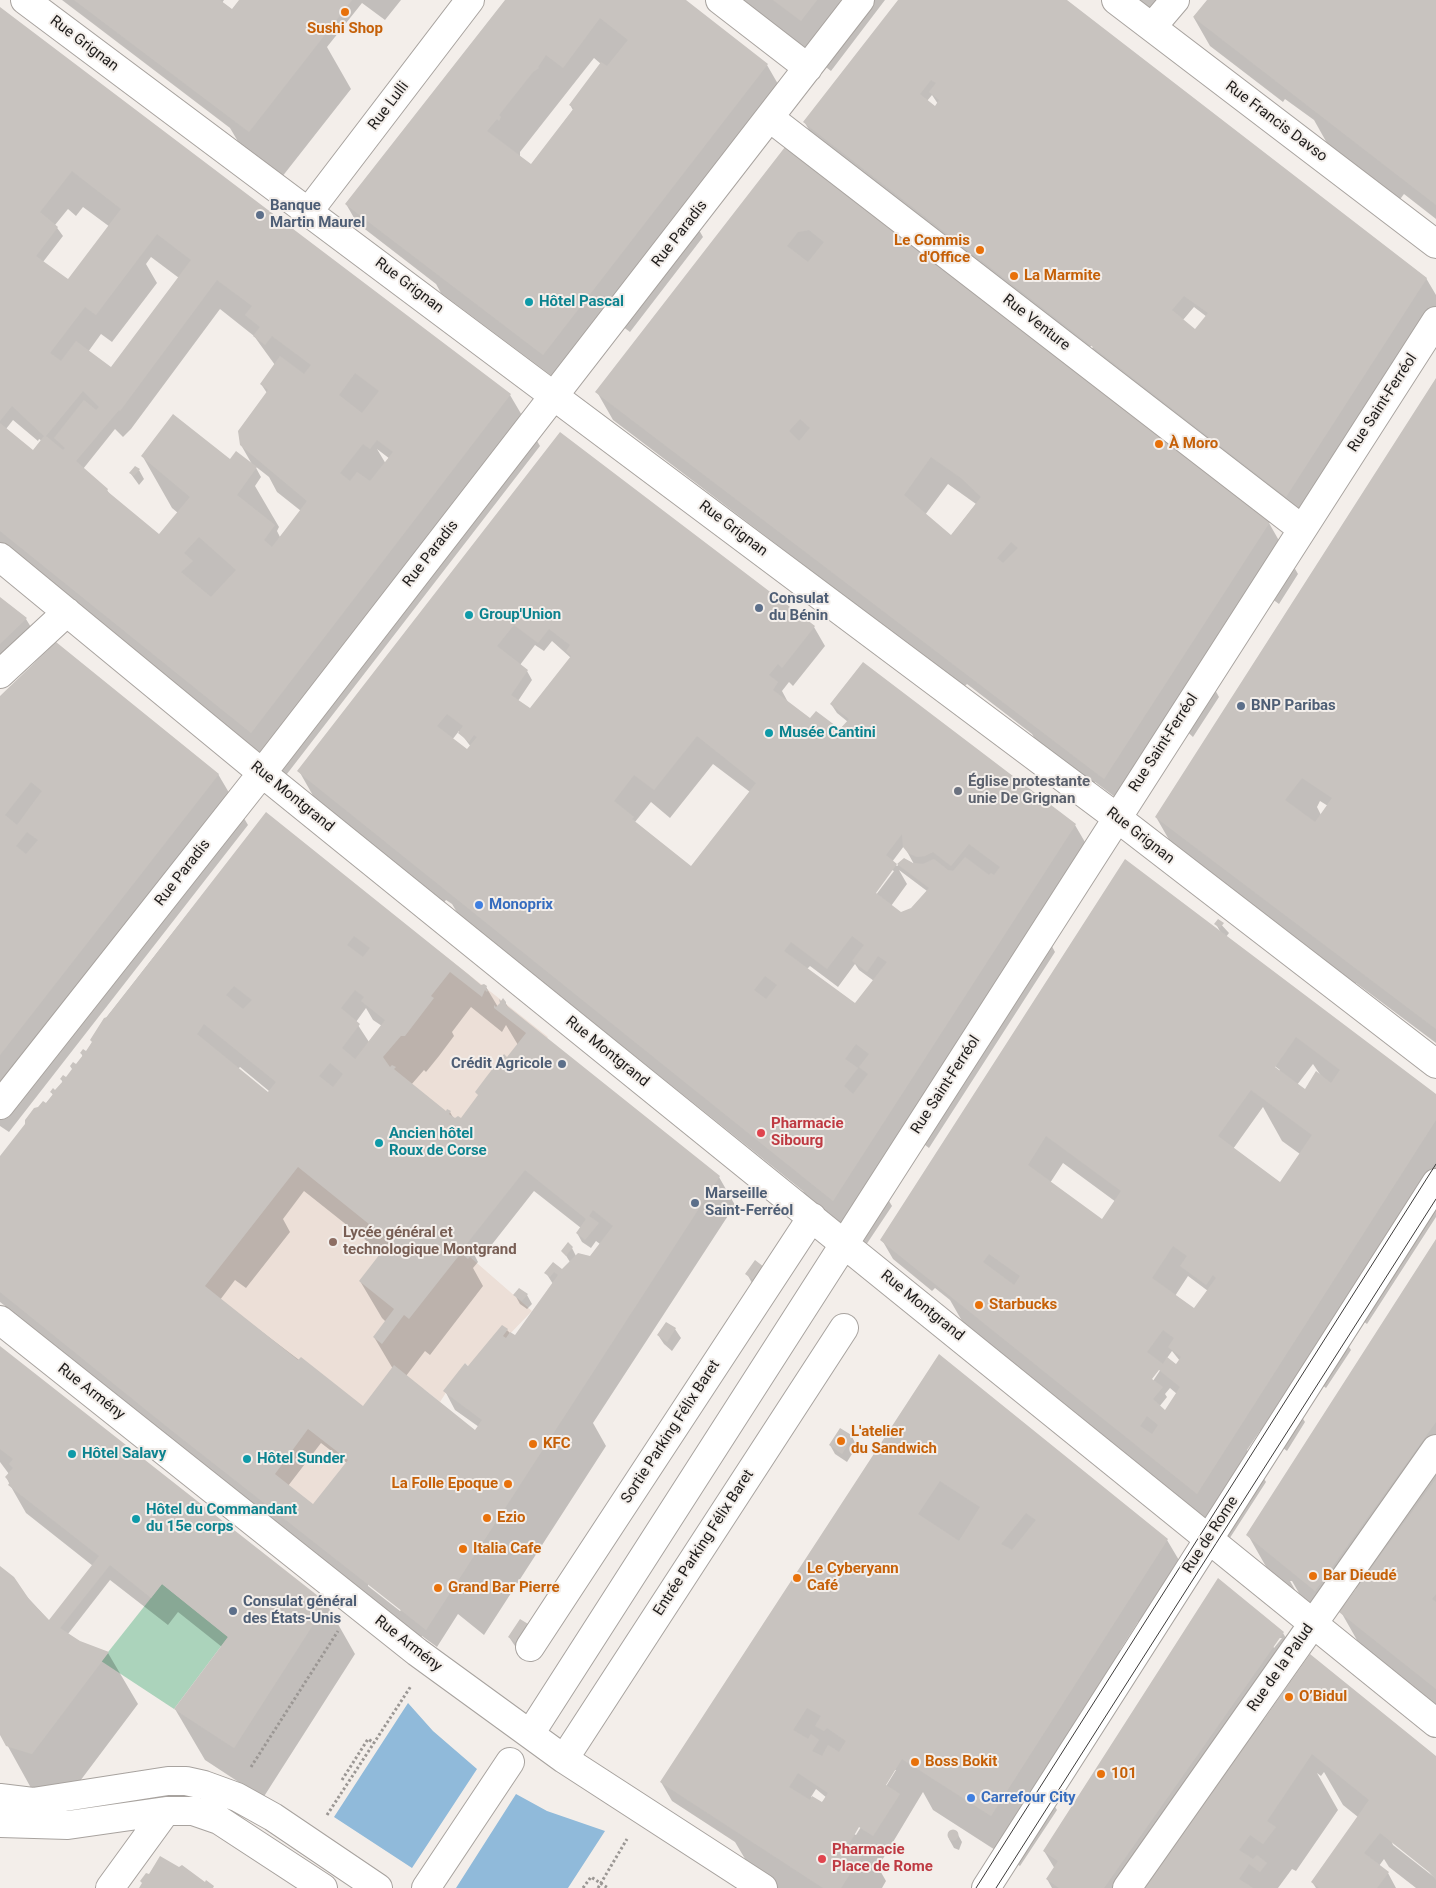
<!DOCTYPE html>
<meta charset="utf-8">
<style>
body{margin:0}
canvas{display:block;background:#f3eeea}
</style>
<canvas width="1436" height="1888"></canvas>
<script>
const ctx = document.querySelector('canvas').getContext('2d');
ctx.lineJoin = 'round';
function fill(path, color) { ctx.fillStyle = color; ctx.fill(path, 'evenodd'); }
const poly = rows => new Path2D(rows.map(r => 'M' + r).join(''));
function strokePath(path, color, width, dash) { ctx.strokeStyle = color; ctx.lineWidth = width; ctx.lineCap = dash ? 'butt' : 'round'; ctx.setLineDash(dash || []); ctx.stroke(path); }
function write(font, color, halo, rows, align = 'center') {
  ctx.font = font + ' Roboto,sans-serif'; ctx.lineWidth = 4; ctx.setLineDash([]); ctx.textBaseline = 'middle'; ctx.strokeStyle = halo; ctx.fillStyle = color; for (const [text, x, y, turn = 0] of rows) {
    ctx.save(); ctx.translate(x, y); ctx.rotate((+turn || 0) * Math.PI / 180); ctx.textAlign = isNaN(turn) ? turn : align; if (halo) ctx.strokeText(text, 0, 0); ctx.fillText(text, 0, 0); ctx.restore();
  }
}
fill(poly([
 [439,951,548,1037,416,1210,532,1311,506,1338,553,1433,465,1363,440,1402,424,1389,339,1561,148,1326]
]), '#ecdfd7');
fill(poly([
 [162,1584,228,1637,174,1709,101,1661]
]), '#abd3bb');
fill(poly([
 [408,1703,433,1731,477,1769,412,1868,334,1817],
 [516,1794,547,1811,605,1831,568,1888,456,1888]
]), '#90bada');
fill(poly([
 [62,0,224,0,222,3,232,10,241,0,401,0,385,20,362,3,327,47,351,89,278,182,249,160,230,128],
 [507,0,683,0,767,65,778,84,690,214,703,237,630,332,610,317,560,382,441,293,436,284,357,223,346,204],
 [594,58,601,64,570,105,573,110,531,166,520,157,520,152],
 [738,0,885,0,831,71],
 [900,0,1065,0,1426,278,1436,295,1436,317,1303,524,821,151,805,123],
 [932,95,938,104,935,108,927,101],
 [1244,151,1246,153,1089,352,1087,351],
 [1194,307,1207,317,1196,331,1183,320],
 [1134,0,1164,0,1152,14],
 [1209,0,1436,0,1436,219,1404,194,1398,202,1332,152,1314,120,1285,99,1283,102,1210,46,1194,18],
 [0,9,510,395,540,446,280,783,0,557],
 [83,207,110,227,69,281,43,262,63,236,55,225,68,209,76,216],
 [151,257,179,278,111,369,88,352,101,334,112,342,157,283,146,264],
 [220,309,254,336,275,365,261,384,267,393,241,445,253,466,143,457,172,508,178,513,159,536,111,496,107,490,83,469,115,429,123,437,131,429],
 [13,420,38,441,39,439,42,441,33,451,6,429],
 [377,449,390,459,386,464],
 [255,466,269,477,277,492,301,511,280,537,277,531,279,527,255,486,261,477],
 [786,148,1269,523,1298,574,1279,604,1260,590,1204,670,1219,697,1193,737,1182,727,1115,797,1095,782,1086,793,1051,766,1032,734,967,684,964,687,613,420,597,392],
 [948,484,976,504,951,536,925,515],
 [1436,380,1436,1043,1356,983,1351,992,1172,845,1156,817],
 [1320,801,1328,806,1321,815,1317,807],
 [139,470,144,479,139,485,131,474],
 [0,598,26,619,43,647,0,688],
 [415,620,814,627,825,646,793,686,789,682,782,691,789,704,810,720,839,730,848,722,837,713,831,704,1075,825,1096,861,1047,937,1055,952,929,1148,903,1128,873,1174,892,1206,862,1251,816,1214,803,1191,458,914,452,904,446,900,438,910,328,822,299,771],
 [552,641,571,658,530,710,518,701,532,680,527,671,520,665,535,645,544,651],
 [459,731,471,747,472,755,452,740],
 [713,764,750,792,692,868,635,822,651,802,670,818],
 [904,846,915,866,904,860,897,866,892,862],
 [892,870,894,871,869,904,867,903],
 [899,870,927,891,911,910,901,913,891,906,907,884],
 [855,964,859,970,874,981,856,1005,807,969,810,966,838,987],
 [0,697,218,774,248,825,9,1132,0,1126],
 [266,814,480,986,486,987,498,1007,505,1002,509,1009,719,1177,735,1205,593,1423,606,1446,484,1635,458,1614,437,1647,422,1636,418,1642,131,1415,120,1397,0,1302,0,1158,53,1095,51,1092,55,1092,63,1083,61,1079,66,1079,73,1070,83,1057,81,1053,86,1053,105,1019],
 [471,1007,502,1032,506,1025,518,1045,461,1120,454,1119,450,1112,446,1113,411,1085,424,1070,426,1072,439,1056,454,1036,452,1032],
 [366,1008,373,1020,382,1026,369,1042,356,1022],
 [240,1067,269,1091,268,1093,238,1069],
 [304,1191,382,1253,360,1281,382,1318,386,1322,374,1337,393,1369,369,1413,220,1300,235,1280,246,1288,290,1232,283,1219],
 [534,1191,581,1228,577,1233,582,1242,591,1248,596,1241,600,1244,591,1257,576,1256,572,1248,563,1251,570,1262,562,1272,553,1264,546,1273,553,1284,515,1338,507,1330,445,1391,455,1410,479,1427,476,1432,406,1376,425,1351,430,1355,483,1286,473,1268,478,1262,473,1252,478,1245,486,1252],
 [321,1443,347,1463,317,1508,288,1486],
 [368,1583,402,1609,400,1611,368,1586],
 [1218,921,1229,933,1226,937,1436,1096,1436,1217,1367,1324,1358,1317,1344,1339,1351,1350,1326,1388,1314,1379,1296,1408,1305,1422,1287,1451,1260,1431,1247,1450,1266,1482,1226,1544,974,1342,950,1300,935,1288,932,1291,893,1259,882,1240,1221,933,1216,924],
 [1216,1022,1280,1070,1278,1072],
 [1313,1064,1321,1076,1310,1094,1297,1085],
 [1263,1107,1282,1141,1300,1154,1285,1188,1233,1149],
 [1063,1163,1116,1202,1103,1221,1050,1183],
 [1188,1276,1208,1291,1194,1311,1175,1296],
 [1172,1351,1180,1361,1176,1366,1167,1358],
 [1161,1365,1163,1366,1153,1381,1150,1381],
 [1170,1388,1177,1394,1165,1412,1159,1407,1167,1397,1165,1394],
 [1436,1241,1436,1716,1370,1663,1341,1612,1357,1589,1346,1581,1310,1612,1292,1581,1290,1581,1306,1609,1277,1586,1248,1535],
 [763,1268,752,1283,747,1274],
 [515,1295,527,1295,532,1304,527,1309,520,1304],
 [666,1323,675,1329,681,1338,672,1351,664,1344,658,1335],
 [0,1348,326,1603,355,1654,263,1798,205,1760,175,1709,222,1647,178,1612,168,1625,110,1580,68,1634,79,1642,108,1653,138,1704,62,1805,36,1797,0,1732,0,1567,49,1621,93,1566,26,1513,10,1485,6,1477,9,1474,0,1462],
 [939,1356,1167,1540,1189,1577,1153,1633,1138,1622,1120,1650,1125,1659,1048,1796,1057,1810,1020,1866,933,1810,923,1792,878,1867,886,1881,882,1888,775,1888,754,1874,735,1842,672,1801,661,1782],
 [893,1770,896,1770,856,1835,854,1834],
 [816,1789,827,1798,821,1803,811,1797],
 [852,1437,857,1446,847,1462,835,1454,830,1445],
 [520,1620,527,1654,515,1646,509,1637],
 [1283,1633,1294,1652,1256,1707,1264,1720,1436,1758,1436,1888,1416,1888,1389,1867,1384,1859,1379,1866,1388,1873,1396,1888,1316,1888,1312,1882,1358,1817,1343,1805,1324,1772,1321,1776,1317,1773,1338,1810,1296,1871,1292,1869,1278,1888,1052,1888,1047,1879,1055,1869,1044,1851],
 [1279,1638,1282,1638,1274,1648,1273,1646],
 [1391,1840,1435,1875,1434,1877,1393,1845],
 [953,1831,957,1833,962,1842,959,1850,954,1848,949,1839]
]), '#0003');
fill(poly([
 [74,0,220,0,232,9,239,0,352,0,249,132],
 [505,0,686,0,768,64,543,355,345,204],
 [600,18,628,40,607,66,601,62,569,105,574,108,531,164,487,131,497,119,499,121,501,117,499,115,533,72,539,68,538,67,546,55,563,68],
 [773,0,817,0,801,21],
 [898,0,1067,0,1427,278,1286,497,803,122],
 [931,80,936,83,929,92,939,100,935,106,920,94],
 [1184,296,1208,313,1195,329,1172,310],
 [1207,0,1436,0,1436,205,1193,17],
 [0,7,511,394,251,733,0,531,0,423,33,450,44,436,12,406,0,421],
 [72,171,121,209,68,279,36,256,58,227,40,212],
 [157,234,191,260,111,367,76,341,61,361,50,353,85,307,96,315],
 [217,280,252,306,245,315,260,327,253,336,265,345,272,336,311,365,304,374,280,356,260,384,268,390,238,431,240,445,307,501,272,547,264,540,275,525,237,495,257,467,236,451,230,459,173,414,141,456,190,497,159,534,107,491,108,489,76,461,119,410,120,411],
 [355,373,379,391,362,413,339,395],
 [83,391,99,407,96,410,84,400,54,438,65,448,63,450,46,436],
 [377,440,393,452,370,481,357,472,350,481,340,473,363,444,370,449],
 [199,537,236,570,211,597,181,572,193,561,184,553],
 [785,147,1270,522,1104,779,595,392],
 [809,230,824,242,808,262,787,246,798,232],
 [800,419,810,428,799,441,789,431],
 [931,457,961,478,981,497,951,535,904,495],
 [1011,542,1018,548,1003,563,997,558],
 [1436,378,1436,1029,1155,817],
 [1302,778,1332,798,1315,822,1285,800],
 [560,432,815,626,782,668,778,664,769,675,778,682,773,690,810,718,816,711,840,729,849,719,830,704,863,662,1076,824,833,1201,297,771],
 [514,625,538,643,549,629,570,645,566,651,571,656,530,708,511,695,528,670,497,646],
 [447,714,463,726,458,733,469,742,474,735,477,737,467,749,437,726],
 [697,736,756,783,691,866,632,819,634,817,614,801,634,775,654,790],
 [902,834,903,847,908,853,917,857,925,856,933,852,951,866,969,844,1000,867,994,875,991,873,989,875,965,857,953,871,948,870,934,859,923,864,913,863,904,858,897,864,886,855],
 [897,864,929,888,911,908,901,912,876,893],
 [852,936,864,945,852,961,867,972,878,956,887,962,855,1003,784,951,791,942,827,969],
 [765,976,777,985,766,999,754,990],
 [856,1044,869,1054,859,1067,868,1074,853,1094,844,1086,858,1068,845,1059],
 [135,466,140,469,134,476,129,473],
 [0,597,27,618,0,644],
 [56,642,219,774,0,1055,0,696],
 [31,782,42,791,17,825,5,815],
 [27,832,38,840,26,854,16,846],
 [266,812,468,974,481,985,484,984,487,986,486,989,488,990,487,992,485,990,482,997,450,972,431,996,434,998,418,1019,405,1036,401,1036,383,1057,390,1067,392,1065,396,1067,394,1069,446,1111,447,1109,451,1111,449,1114,455,1118,458,1116,461,1118,478,1095,475,1092,487,1076,504,1054,507,1057,526,1033,494,1008,494,1005,496,1007,500,1003,499,999,501,1001,503,998,506,1002,506,1005,720,1176,426,1630,171,1430,0,1292,0,1156,25,1124,25,1120,34,1108,38,1107,43,1101,46,1103,53,1094,50,1092,53,1088,55,1090,63,1081,60,1079,63,1075,66,1077,72,1069,70,1066,73,1062,76,1064,83,1055,80,1053,83,1049,86,1051,92,1042,90,1040,104,1018,107,1017],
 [354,936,370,948,363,957,347,945],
 [234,986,252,1000,243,1009,226,995],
 [355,990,364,997,361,1001,385,1020,355,1059,342,1048,360,1024,341,1008],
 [204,1024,276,1082,268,1092,197,1034],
 [330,1063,343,1074,333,1087,319,1076],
 [298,1167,390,1241,359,1281,394,1309,373,1337,382,1344,404,1315,409,1319,461,1253,468,1259,474,1252,465,1246,525,1170,586,1219,576,1233,585,1240,599,1223,589,1216,593,1210,613,1226,590,1256,578,1253,562,1269,553,1262,544,1273,550,1277,554,1272,558,1275,515,1335,510,1332,506,1338,503,1336,508,1329,502,1325,468,1366,465,1363,443,1391,482,1420,475,1430,394,1365,363,1406,301,1357,298,1360,205,1286],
 [308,1429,348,1460,313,1504,275,1474],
 [1125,859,1436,1094,1436,1120,1197,1494,880,1240],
 [1296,1037,1340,1070,1331,1083,1316,1071,1305,1089,1275,1067],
 [1251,1090,1312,1135,1280,1182,1218,1136],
 [1046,1136,1121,1191,1102,1219,1028,1165],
 [1173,1246,1187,1256,1180,1266,1206,1285,1213,1275,1216,1278,1194,1308,1152,1278],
 [989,1254,1020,1276,1014,1285,983,1262],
 [1163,1330,1174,1338,1168,1347,1181,1357,1176,1364,1167,1357,1163,1364,1147,1352],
 [1159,1370,1180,1387,1165,1410,1153,1399,1163,1387,1152,1379],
 [1147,1416,1158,1425,1152,1434,1140,1426],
 [1218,919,1224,923,1220,928,1214,924],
 [1436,1239,1436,1422,1315,1591,1246,1535],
 [568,1242,573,1247,566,1256,561,1251],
 [755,1260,764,1267,755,1281,745,1274],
 [519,1288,528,1294,522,1301,513,1295],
 [666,1322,676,1328,667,1342,657,1335],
 [0,1346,327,1603,234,1748,174,1709,228,1637,162,1584,151,1598,110,1565,60,1628,80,1641,109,1652,32,1754,6,1746,0,1735,0,1566,14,1577,29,1599,49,1620,99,1556,8,1485,10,1482,5,1477,13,1468,9,1464,13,1459,0,1449],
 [939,1354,1168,1539,991,1816,902,1759,886,1785,900,1794,873,1836,859,1827,852,1839,846,1848,861,1857,841,1888,823,1888,660,1782],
 [940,1481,980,1507,959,1541,918,1514],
 [1026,1513,1036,1520,1012,1550,1001,1544],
 [807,1708,821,1716,815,1726,824,1731,827,1728,846,1741,839,1752,828,1745,822,1756,812,1751,819,1740,811,1734,808,1739,793,1730],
 [798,1773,828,1793,822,1802,812,1796,810,1800,789,1787],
 [840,1428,853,1436,842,1454,829,1445],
 [1436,1479,1436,1594,1432,1599,1436,1602,1436,1689,1339,1612],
 [1218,1578,1284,1632,1104,1888,1059,1888,1046,1879,1058,1861,1043,1851],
 [520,1619,533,1627,521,1646,508,1637],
 [1310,1654,1436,1756,1436,1880,1429,1872,1380,1833,1364,1853,1389,1872,1377,1888,1319,1888,1311,1882,1369,1800,1312,1754,1267,1821,1276,1827,1263,1844,1250,1835,1239,1850,1253,1859,1257,1855,1267,1863,1260,1872,1249,1864,1239,1879,1253,1888,1145,1888],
 '947.5 1835a5.5 5.5 0 1 1 11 0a5.5 5.5 0 1 1-11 0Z',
 [160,1856,179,1867,182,1865,205,1882,206,1880,214,1886,213,1888,139,1888,142,1883,140,1881,146,1873,149,1874]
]), '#c8c3bf');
const minor = poly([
 [25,0,1116,817,1436,1064],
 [720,0,808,68],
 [1116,0,1436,244],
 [1152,27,1175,0],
 [770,118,1302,529],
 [309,211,470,0],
 [0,557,262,773,1436,1723],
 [0,674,67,612],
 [0,1105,262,773,860,0],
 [0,1320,417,1652,564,1759,763,1888],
 [530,1647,812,1217],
 [530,1734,1436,321],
 [564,1759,844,1328],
 [0,1798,33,1802,168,1781,186,1781,204,1785,237,1797,273,1817,378,1888],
 [0,1823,68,1825,166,1811,193,1811,219,1820,323,1888],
 [110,1888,166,1811],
 [426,1888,510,1762],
 [986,1888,1436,1183],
 [1127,1888,1436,1449]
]);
strokePath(minor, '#a8a39f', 30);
strokePath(poly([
 [251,1767,338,1631],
 [342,1780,368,1739,374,1743],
 [327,1815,411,1686],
 [583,1888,591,1877,608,1888],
 [598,1888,627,1839]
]), '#9b9794', 3, [2.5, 2.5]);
strokePath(minor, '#fff', 28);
strokePath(poly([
 [976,1888,1436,1164],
 [996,1888,1436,1199]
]), '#3d3b3a', 1);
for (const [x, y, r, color] of [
 [345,12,5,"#e8710a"],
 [260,215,5,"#5c6f8a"],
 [980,250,5,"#e8710a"],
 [1014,276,5,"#e8710a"],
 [529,302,5,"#0f9aa8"],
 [1159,444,5,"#e8710a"],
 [759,608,5,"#5c6f8a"],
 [469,615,5,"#0f9aa8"],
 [1241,706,5,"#5c6f8a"],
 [769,733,5,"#0f9aa8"],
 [958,791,5,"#6b7280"],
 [479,905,5,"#3f7fe0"],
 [562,1064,5,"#5c6f8a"],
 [761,1133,5,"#e0444e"],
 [379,1143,5,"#0f9aa8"],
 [695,1203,5,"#5c6f8a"],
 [333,1242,5,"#8d6e63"],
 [979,1305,5,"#e8710a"],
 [841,1441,5,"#e8710a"],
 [533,1444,5,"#e8710a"],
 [72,1454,5,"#0f9aa8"],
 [247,1459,5,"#0f9aa8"],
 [508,1484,5,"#e8710a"],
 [487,1518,5,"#e8710a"],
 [136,1519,5,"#0f9aa8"],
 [463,1549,5,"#e8710a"],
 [1313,1576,5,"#e8710a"],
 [797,1578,5,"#e8710a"],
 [438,1588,5,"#e8710a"],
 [233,1611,5,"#5c6f8a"],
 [1289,1697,5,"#e8710a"],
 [915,1762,5,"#e8710a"],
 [1101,1774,5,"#e8710a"],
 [971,1798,5,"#3f7fe0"],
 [822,1859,5,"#e0444e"]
]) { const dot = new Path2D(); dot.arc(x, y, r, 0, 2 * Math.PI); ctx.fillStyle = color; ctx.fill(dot); strokePath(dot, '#f3eeea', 2); }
write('bold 15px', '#c56008', '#f3eeea', [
 ["Sushi Shop",345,29,"center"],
 ["Le Commis",970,241,"right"],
 ["d'Office",970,258,"right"],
 ["La Marmite",1024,276],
 ["À Moro",1169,444],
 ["Starbucks",989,1305],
 ["L'atelier",851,1432],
 ["du Sandwich",851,1449],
 ["KFC",543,1444],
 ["La Folle Epoque",498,1484,"right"],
 ["Ezio",497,1518],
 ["Italia Cafe",473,1549],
 ["Le Cyberyann",807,1569],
 ["Café",807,1586],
 ["Bar Dieudé",1323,1576],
 ["Grand Bar Pierre",448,1588],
 ["O’Bidul",1299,1697],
 ["Boss Bokit",925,1762],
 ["101",1111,1774]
], 'left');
write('15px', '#1f1d1c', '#f3eeea', [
 ["Rue Grignan",84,44,37],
 ["Rue Lulli",389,106,-53],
 ["Rue Francis Davso",1276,122,37],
 ["Rue Paradis",680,234,-52],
 ["Rue Grignan",409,286,37],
 ["Rue Venture",1036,323,38],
 ["Rue Saint-Ferréol",1383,403,-57],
 ["Rue Grignan",733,529,37],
 ["Rue Paradis",431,554,-52],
 ["Rue Saint-Ferréol",1164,743,-57],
 ["Rue Montgrand",292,797,39],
 ["Rue Grignan",1140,836,38],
 ["Rue Paradis",183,873,-52],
 ["Rue Montgrand",607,1052,39],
 ["Rue Saint-Ferréol",946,1085,-57],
 ["Rue Montgrand",922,1306,39],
 ["Rue Armény",91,1392,38],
 ["Sortie Parking Félix Baret",671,1432,-57],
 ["Rue de Rome",1211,1535,-57],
 ["Entrée Parking Félix Baret",704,1543,-57],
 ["Rue Armény",408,1644,38],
 ["Rue de la Palud",1281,1668,-55]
]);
write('bold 15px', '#4e5e75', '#f3eeea', [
 ["Banque",270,206],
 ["Martin Maurel",270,223],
 ["Consulat",769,599],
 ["du Bénin",769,616],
 ["BNP Paribas",1251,706],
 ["Crédit Agricole",552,1064,"right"],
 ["Marseille",705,1194],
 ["Saint-Ferréol",705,1211],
 ["Consulat général",243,1602],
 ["des États-Unis",243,1619]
], 'left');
write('bold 15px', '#0d838f', '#f3eeea', [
 ["Hôtel Pascal",539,302],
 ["Group'Union",479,615],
 ["Musée Cantini",779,733],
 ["Ancien hôtel",389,1134],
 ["Roux de Corse",389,1151],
 ["Hôtel Salavy",82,1454],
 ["Hôtel Sunder",257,1459],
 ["Hôtel du Commandant",146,1510],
 ["du 15e corps",146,1527]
], 'left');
write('bold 15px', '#5b616d', '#f3eeea', [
 ["Église protestante",968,782],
 ["unie De Grignan",968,799]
], 'left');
write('bold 15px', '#366cbe', '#f3eeea', [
 ["Monoprix",489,905],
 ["Carrefour City",981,1798]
], 'left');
write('bold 15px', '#be3a42', '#f3eeea', [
 ["Pharmacie",771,1124],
 ["Sibourg",771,1141],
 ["Pharmacie",832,1850],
 ["Place de Rome",832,1867]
], 'left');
write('bold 15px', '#785e54', '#f3eeea', [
 ["Lycée général et",343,1233],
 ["technologique Montgrand",343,1250]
], 'left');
</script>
